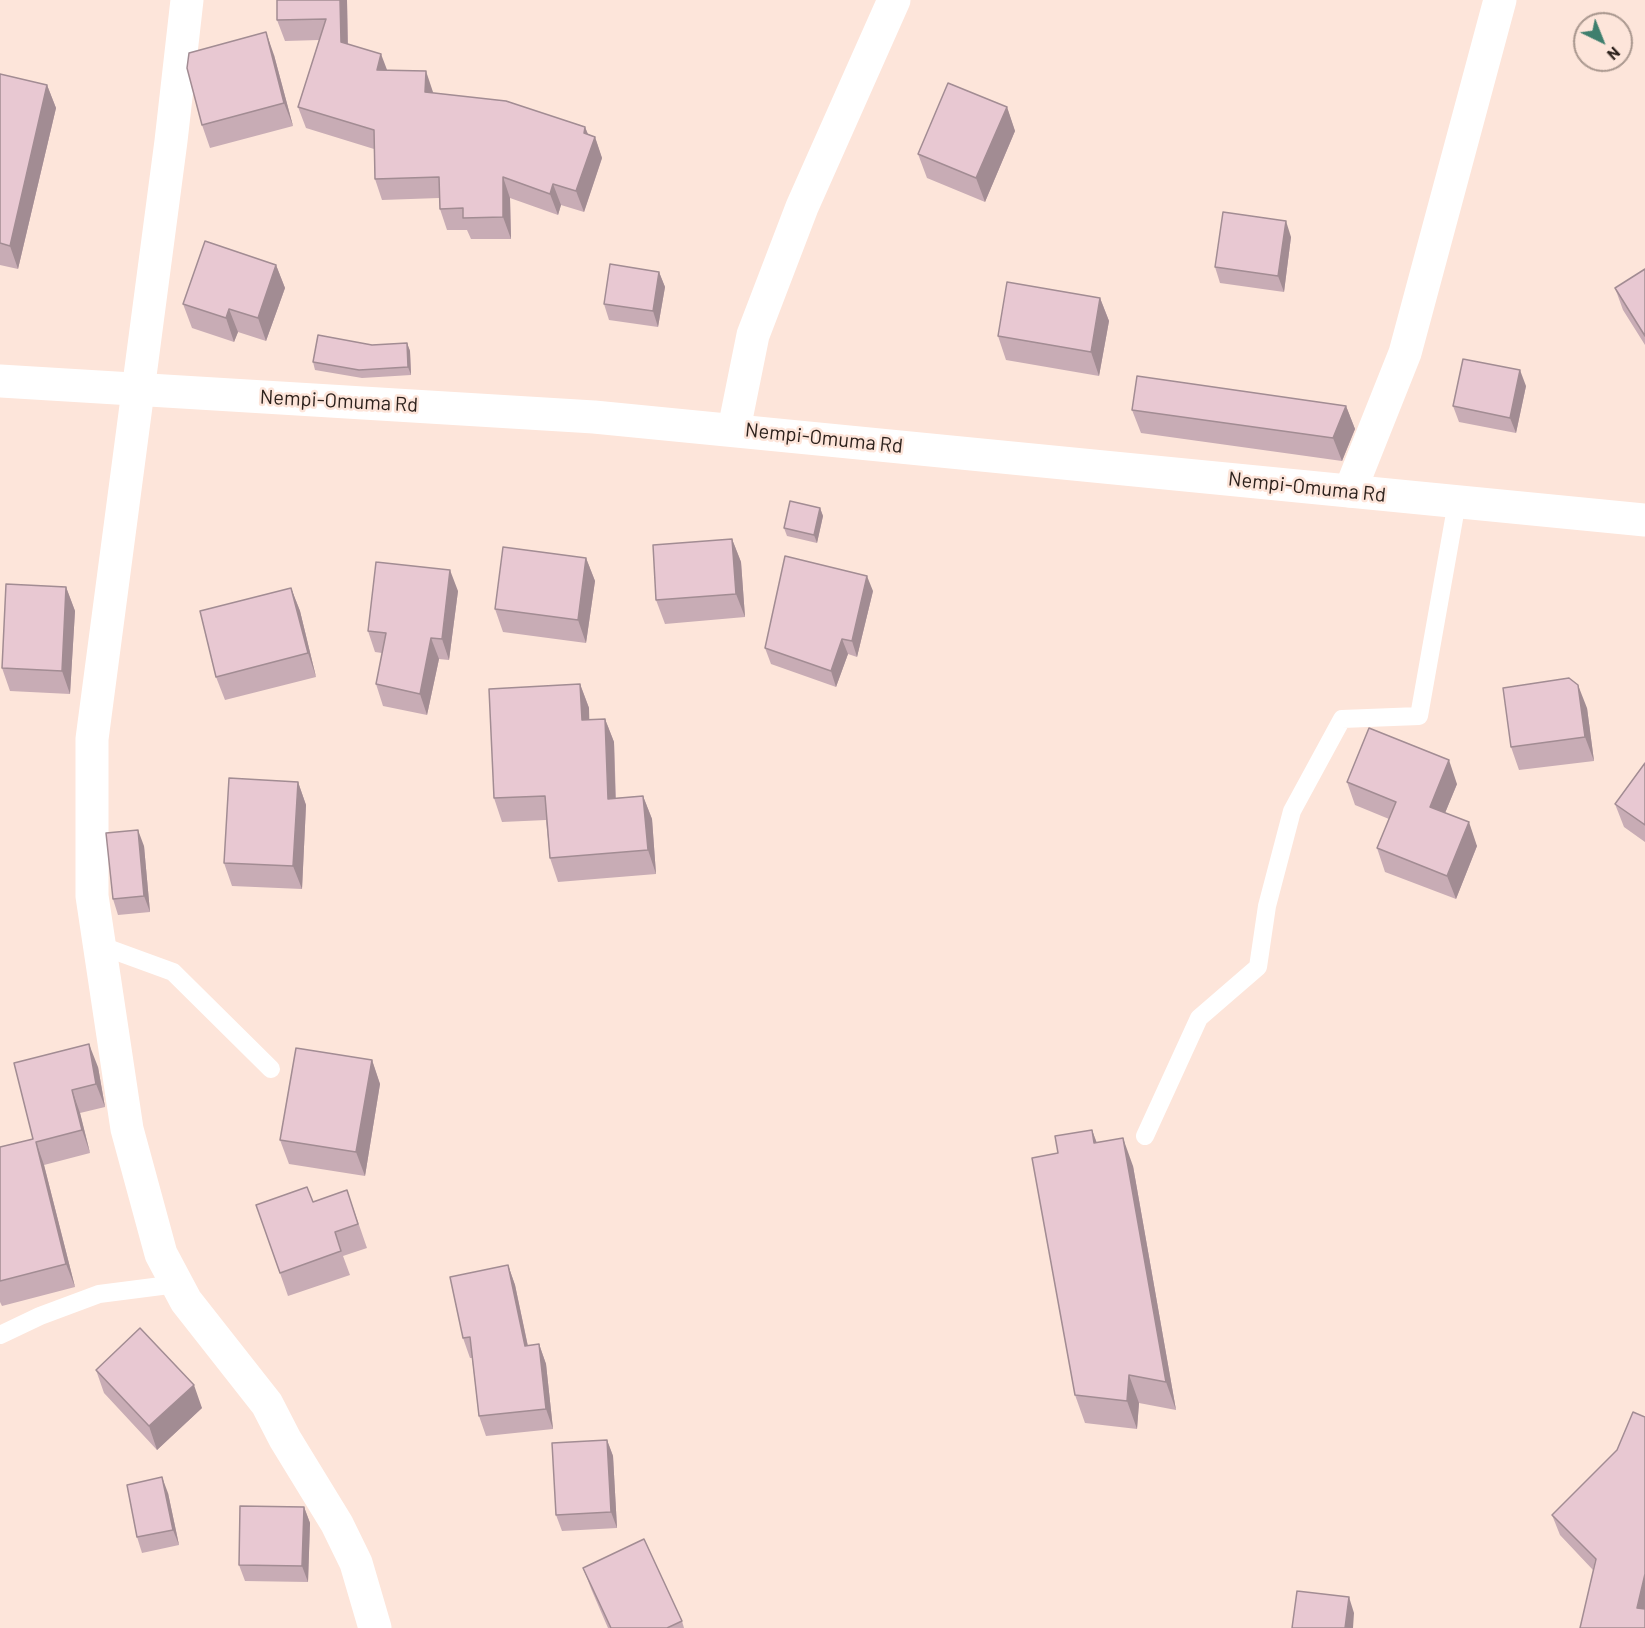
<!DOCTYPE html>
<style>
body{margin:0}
#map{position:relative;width:1645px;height:1628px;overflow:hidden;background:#fde5da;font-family:Barlow,sans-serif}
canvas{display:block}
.north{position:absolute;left:1573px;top:12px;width:60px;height:60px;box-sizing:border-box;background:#fde5da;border:2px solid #a9978e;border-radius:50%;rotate:137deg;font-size:16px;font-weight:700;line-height:24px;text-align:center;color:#2c211c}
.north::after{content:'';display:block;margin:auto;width:21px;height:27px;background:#3e7f6e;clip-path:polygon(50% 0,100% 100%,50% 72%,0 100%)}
</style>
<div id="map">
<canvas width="1645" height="1628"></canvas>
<div class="north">N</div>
</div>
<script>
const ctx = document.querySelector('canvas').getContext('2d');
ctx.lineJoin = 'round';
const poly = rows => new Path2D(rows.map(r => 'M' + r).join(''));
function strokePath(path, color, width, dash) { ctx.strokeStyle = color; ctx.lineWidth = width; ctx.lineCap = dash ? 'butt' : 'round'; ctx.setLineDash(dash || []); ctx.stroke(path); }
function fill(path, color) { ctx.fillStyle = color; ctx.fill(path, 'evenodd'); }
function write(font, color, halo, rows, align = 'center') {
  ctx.font = font + ' Barlow,sans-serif'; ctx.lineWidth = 5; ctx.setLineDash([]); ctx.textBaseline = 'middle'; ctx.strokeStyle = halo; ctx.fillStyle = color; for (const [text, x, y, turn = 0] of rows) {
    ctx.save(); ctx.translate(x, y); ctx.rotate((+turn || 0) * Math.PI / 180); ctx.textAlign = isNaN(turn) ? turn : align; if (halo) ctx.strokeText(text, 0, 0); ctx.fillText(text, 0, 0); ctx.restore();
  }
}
strokePath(poly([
 [99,945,173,972,271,1069],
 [1145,1136,1199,1018,1258,967,1267,906,1292,811,1342,719,1419,716,1457,502],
 [0,1335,40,1316,99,1294,177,1284]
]), '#fff', 18);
strokePath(poly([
 [187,0,171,141,92,739,92,896,127,1129,161,1254,186,1301,267,1404,285,1439,337,1524,356,1563,375,1628],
 [734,429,753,335,802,207,894,0],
 [1350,491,1405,353,1500,0]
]), '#fff', 33);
strokePath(poly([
 [0,381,594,417,1645,520]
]), '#fff', 33);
fill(poly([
 [347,0,348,44,387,70,433,93,585,127,588,134,595,137,602,158,584,212,561,205,558,215,510,198,511,239,471,239,467,230,447,230,440,209,439,198,382,200,375,179,374,149,306,128,298,107,319,40,285,41,277,20],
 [274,55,293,126,210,148,202,125],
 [0,74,47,85,56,108,18,269,0,265],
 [1007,107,1015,131,985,202,927,178,918,154],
 [1291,237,1284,292,1220,283,1215,267],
 [276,265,285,288,266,341,238,332,234,342,192,328,183,304],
 [1645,269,1645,345,1623,310,1615,288],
 [659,272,665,287,658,327,609,320,604,304],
 [1100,298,1109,321,1099,376,1006,360,998,336],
 [407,343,410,351,411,375,362,378,315,370,313,362,372,345],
 [1526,386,1516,433,1459,422,1453,406],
 [1346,406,1355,429,1342,461,1141,433,1132,410],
 [820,508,823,516,817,543,787,536,784,528],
 [732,539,741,562,745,617,665,624,656,600],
 [586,558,595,581,586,643,503,632,495,609],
 [66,587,75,611,70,694,10,691,2,668],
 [291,588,300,611,316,677,225,700,216,677],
 [458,591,449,660,439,659,427,715,383,706,376,684,382,653,375,652,368,631],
 [873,591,857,657,848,654,836,687,771,664,765,648],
 [580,684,589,708,589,720,605,719,614,742,616,798,643,796,652,819,656,874,558,882,550,858,546,820,502,822,494,798],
 [1587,708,1594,761,1519,770,1511,747],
 [1645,763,1645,842,1624,827,1615,804],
 [298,782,306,805,302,889,232,886,224,863],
 [1347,782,1457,784,1445,813,1477,846,1456,899,1385,872,1377,848,1389,819,1355,805],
 [144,846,150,912,118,915,113,899],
 [372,1060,380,1084,365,1176,289,1164,280,1140],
 [14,1063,98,1067,105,1107,80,1113,90,1153,44,1165,75,1287,2,1306,0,1302,0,1147,33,1139],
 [1092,1130,1097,1143,1133,1166,1176,1410,1139,1403,1137,1429,1085,1423,1075,1395,1058,1153],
 [347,1190,367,1248,343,1256,350,1275,288,1296,256,1205,313,1202],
 [508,1265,515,1285,528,1346,539,1344,546,1364,553,1429,486,1436,479,1416,472,1358,470,1358,463,1338],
 [96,1370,202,1408,157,1450,104,1393],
 [607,1440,613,1456,617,1528,562,1531,556,1515],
 [1617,1450,1593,1570,1560,1535,1552,1515],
 [168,1493,179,1545,142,1553,137,1537],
 [304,1507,310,1523,308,1582,245,1581,239,1565],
 [583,1568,682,1621,684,1628,608,1628,592,1591]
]), '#c8acb5');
fill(poly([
 [340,0,347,0,348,63,341,42],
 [266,32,274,55,293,126,284,103],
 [381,54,389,75,377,70],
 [426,71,433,92,433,113,425,92],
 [47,85,56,108,18,269,10,246],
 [1007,107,1015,131,985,202,976,178],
 [585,127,592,145,595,137,602,158,584,212,576,191,584,133],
 [503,177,510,198,511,239,503,217],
 [553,184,561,205,558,215,550,194],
 [1286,221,1291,237,1284,292,1278,276],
 [276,265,285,288,266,341,258,318],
 [659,272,665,287,658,327,653,311],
 [1100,298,1109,321,1099,376,1091,352],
 [229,309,238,332,234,342,226,318],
 [407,343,410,351,411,375,408,367],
 [1520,370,1526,386,1516,433,1510,418],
 [1346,406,1355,429,1342,461,1333,438],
 [820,508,823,516,817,543,814,535],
 [732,539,741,562,745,617,736,594],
 [586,558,595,581,586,643,578,620],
 [450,570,458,591,449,660,442,639],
 [867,576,873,591,857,657,852,641],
 [66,587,75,611,70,694,62,671],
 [291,588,300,611,316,677,308,653],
 [431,638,439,659,427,715,420,694],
 [842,639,848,654,836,687,831,671],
 [580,684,589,708,590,744,582,720],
 [1578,685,1587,708,1594,761,1585,737],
 [605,719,614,742,616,822,608,799],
 [1449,760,1457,784,1438,830,1430,807],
 [298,782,306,805,302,889,293,866],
 [643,796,652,819,656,874,648,850],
 [1469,822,1477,846,1456,899,1447,876],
 [138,830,144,846,150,912,144,896],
 [89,1044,98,1067,105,1107,96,1084],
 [372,1060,380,1084,365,1176,356,1152],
 [72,1090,80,1113,90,1153,82,1130],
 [1092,1130,1102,1158,1094,1143],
 [1123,1138,1133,1166,1176,1410,1166,1382],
 [36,1142,44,1165,75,1287,66,1264],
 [508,1265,515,1285,532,1366,525,1346],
 [539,1344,546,1364,553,1429,546,1409],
 [1129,1375,1139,1403,1137,1429,1127,1401],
 [194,1385,202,1408,157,1450,149,1426],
 [607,1440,613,1456,617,1528,611,1512],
 [162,1477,168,1493,179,1545,173,1530],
 [304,1507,310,1523,308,1582,302,1566],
 [1645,1574,1645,1627,1637,1608],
 [1349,1597,1354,1613,1353,1628,1345,1628]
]), '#a28c93');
const building = poly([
 [277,0,340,0,341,42,381,54,377,70,426,71,425,92,506,101,585,127,584,133,595,137,576,191,553,184,550,194,503,177,503,217,463,218,463,208,440,209,439,177,375,179,374,130,298,107,326,19,277,20,277,0],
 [266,32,284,103,202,125,187,68,189,53,266,32],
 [0,74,47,85,10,246,0,243,0,74],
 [948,83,1007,107,976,178,918,154,948,83],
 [1223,212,1286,221,1278,276,1215,267,1223,212],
 [205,241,276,265,258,318,229,309,226,318,183,304,205,241],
 [610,264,659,272,653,311,604,304,610,264],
 [1645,269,1645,336,1615,288,1645,269],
 [1007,282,1100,298,1091,352,998,336,1007,282],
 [318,335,372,345,407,343,408,367,359,370,313,362,318,335],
 [1463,359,1520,370,1510,418,1453,406,1463,359],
 [1137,376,1346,406,1333,438,1132,410,1137,376],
 [790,501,820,508,814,535,784,528,790,501],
 [732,539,736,594,656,600,653,545,732,539],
 [503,547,586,558,578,620,495,609,503,547],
 [785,556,867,576,852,641,842,639,831,671,765,648,785,556],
 [376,562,450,570,442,639,431,638,420,694,376,684,386,633,368,631,376,562],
 [6,584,66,587,62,671,2,668,6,584],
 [291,588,308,653,216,677,200,611,291,588],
 [1569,678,1578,685,1585,737,1511,747,1503,688,1569,678],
 [580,684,582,720,605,719,608,799,643,796,648,850,550,858,545,796,494,798,489,689,580,684],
 [1369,728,1449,760,1430,807,1469,822,1447,876,1377,848,1396,802,1347,782,1369,728],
 [1645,763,1645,825,1615,804,1645,763],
 [229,778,298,782,293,866,224,863,229,778],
 [138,830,144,896,113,899,106,833,138,830],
 [89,1044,96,1084,72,1090,82,1130,36,1142,66,1264,0,1281,0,1147,33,1139,14,1063,89,1044],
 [296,1048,372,1060,356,1152,280,1140,296,1048],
 [1092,1130,1094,1143,1123,1138,1166,1382,1129,1375,1127,1401,1075,1395,1032,1158,1058,1153,1055,1136,1092,1130],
 [307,1187,313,1202,347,1190,358,1224,335,1232,341,1251,280,1273,256,1205,307,1187],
 [508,1265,525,1346,539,1344,546,1409,479,1416,470,1337,463,1338,450,1277,508,1265],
 [140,1328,194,1385,149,1426,96,1370,140,1328],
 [1633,1412,1645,1417,1645,1574,1637,1608,1645,1609,1645,1628,1580,1628,1596,1559,1552,1515,1617,1450,1633,1412],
 [607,1440,611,1512,556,1515,552,1443,607,1440],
 [162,1477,173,1530,137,1537,127,1485,162,1477],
 [240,1506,304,1507,302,1566,239,1565,240,1506],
 [644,1539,682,1621,667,1628,611,1628,583,1568,644,1539],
 [1297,1591,1349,1597,1345,1628,1292,1628,1297,1591]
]);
fill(building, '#e8c8d2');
strokePath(building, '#a28c93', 1.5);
write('20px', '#2c211c', '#fde5da', [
 ["Nempi-Omuma Rd",339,401,3],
 ["Nempi-Omuma Rd",824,438,6],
 ["Nempi-Omuma Rd",1307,487,6]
]);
</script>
